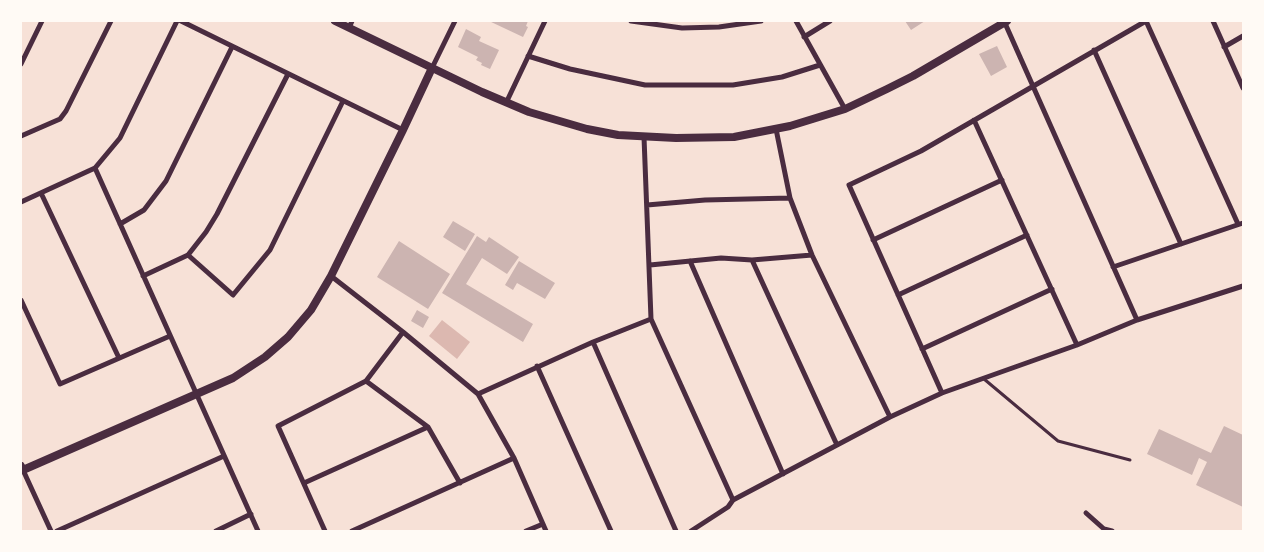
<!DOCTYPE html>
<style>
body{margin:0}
#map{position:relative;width:1264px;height:552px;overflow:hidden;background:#f7e1d7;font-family:"Work Sans",sans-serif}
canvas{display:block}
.frame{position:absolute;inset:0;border:22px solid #fffaf5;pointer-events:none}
</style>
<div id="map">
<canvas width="1264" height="552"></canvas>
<div class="frame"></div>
</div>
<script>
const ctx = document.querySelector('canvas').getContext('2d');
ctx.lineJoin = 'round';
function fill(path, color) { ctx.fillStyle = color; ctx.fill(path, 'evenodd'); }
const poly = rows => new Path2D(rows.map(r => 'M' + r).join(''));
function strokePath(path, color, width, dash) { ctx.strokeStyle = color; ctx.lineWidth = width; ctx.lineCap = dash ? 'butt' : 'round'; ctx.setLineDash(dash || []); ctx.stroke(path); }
fill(poly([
 [442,320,470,342,457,359,429,336]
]), '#dcb8b0');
fill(poly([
 [489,21,528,21,526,26,528,27,523,37],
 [905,21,925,21,911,30],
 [466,29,481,37,479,41,499,50,490,69,481,65,482,63,476,60,478,57,458,47],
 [997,46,1007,67,991,76,979,54],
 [453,221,475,234,465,251,443,237],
 [477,236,486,242,489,237,519,257,507,274,482,258,466,284,533,324,523,342,442,293],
 [399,241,450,274,428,309,377,277],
 [519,261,555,283,545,299,517,283,513,290,505,285],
 [417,310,429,317,423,328,411,321],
 [1224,426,1243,435,1243,507,1196,485,1207,462,1199,458,1192,475,1147,454,1159,429,1211,453]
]), '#ccb4b1');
strokePath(poly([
 [984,379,1058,441,1130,460]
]), '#4a2c40', 3);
strokePath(poly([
 [181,21,403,130],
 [631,21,682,28,719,27,761,21],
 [796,21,845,109],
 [1004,21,1137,320],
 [1146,21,1238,224],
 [1213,21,1243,88],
 [349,28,352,21],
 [804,37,830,21],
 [1224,47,1243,36],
 [1094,50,1181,244],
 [528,56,570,69,645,85,733,85,782,77,820,65],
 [21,64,42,21],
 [432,68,455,21],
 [506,103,545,21],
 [974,120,1077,345],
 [776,129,790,198,812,255,890,417],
 [21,136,60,119,66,111,111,21],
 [95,168,258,531],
 [41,193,119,358],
 [21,202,95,168,120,138,177,21],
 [647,205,705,200,790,198],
 [120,224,144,210,166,181,232,47],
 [873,240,1002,180],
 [188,255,233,295,270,250,343,101],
 [752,260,837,445],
 [690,261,783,474],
 [650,265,721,258,752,260,812,255],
 [1113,267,1243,223],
 [143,276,188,255,206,232,217,214,288,74],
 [331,276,403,332,478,394,514,458,546,531],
 [898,295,1027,235],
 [21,300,60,384,170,336],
 [651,319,733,500],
 [593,342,676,531],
 [922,349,1052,289],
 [537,366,611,531],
 [366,381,428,427,460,483],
 [942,393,849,185,921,151,1146,21],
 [478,394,593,342,651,319,644,137],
 [22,471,23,470,51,531],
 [304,483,428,427],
 [1086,513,1104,529,1112,531],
 [57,531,224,456],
 [216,531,251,514],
 [325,531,278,426,366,381,403,332],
 [352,531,514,458],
 [526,531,543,524],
 [691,531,728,507,733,500,890,417,942,393,1077,345,1137,320,1243,286]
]), '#4a2c40', 5);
strokePath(poly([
 [335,21,482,92,529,112,587,129,618,135,676,138,734,137,790,126,845,109,887,89,913,76,1007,21],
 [21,466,23,470,233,378,265,357,288,337,311,310,331,276,403,130,432,68]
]), '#4a2c40', 8);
</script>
